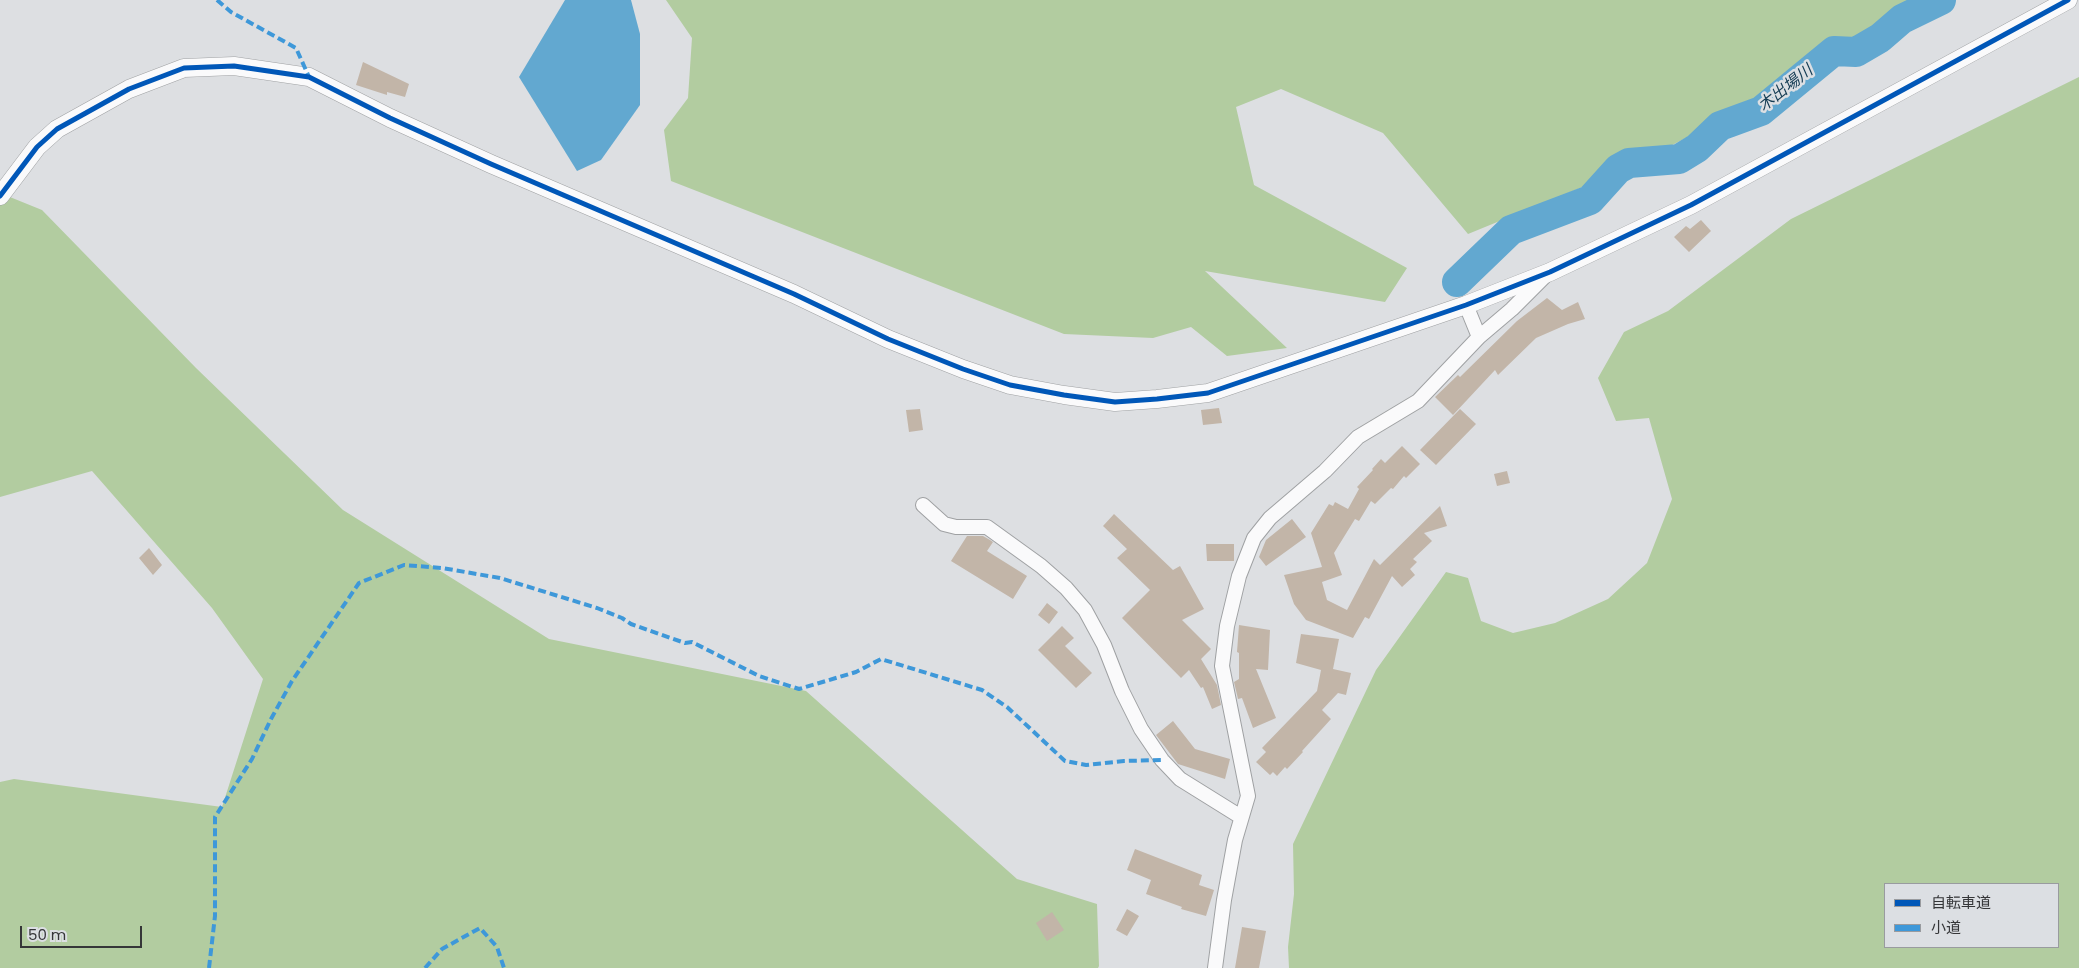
<!DOCTYPE html>
<meta charset="utf-8">
<style>
body{margin:0}
#map{position:relative;width:2079px;height:968px;overflow:hidden;background:#dddfe2;font-family:Poppins,"Noto Sans JP",sans-serif}
canvas{display:block}
.legend{position:absolute;left:1884px;top:883px;width:175px;height:65px;box-sizing:border-box;background:#dcdfe3;border:1px solid #999b9f;margin:0;padding:6px 9px;list-style:none;font-size:15px;color:#353638}
.legend li{display:flex;align-items:center;gap:10px;height:25px}
.legend b{width:25px;border:1px solid #999b9f}
.scale{position:absolute;left:20px;top:926px;width:122px;height:22px;box-sizing:border-box;border:2px solid #353638;border-top:0;padding-left:6px;font-size:15px;line-height:18px;white-space:nowrap;color:#353638;-webkit-text-stroke:4px #dcdfe3;paint-order:stroke}
</style>
<div id="map">
<canvas width="2079" height="968"></canvas>
<ul class="legend">
<li><b style="height:6px;background:#0057b8"></b>自転車道</li>
<li><b style="height:6px;background:#3e98d9"></b>小道</li>
</ul>
<div class="scale">50 m</div>
</div>
<script>
const ctx = document.querySelector('canvas').getContext('2d');
ctx.lineJoin = 'round';
function fill(path, color) { ctx.fillStyle = color; ctx.fill(path, 'evenodd'); }
const poly = rows => new Path2D(rows.map(r => 'M' + r).join(''));
function strokePath(path, color, width, dash) { ctx.strokeStyle = color; ctx.lineWidth = width; ctx.lineCap = dash ? 'butt' : 'round'; ctx.setLineDash(dash || []); ctx.stroke(path); }
function write(font, color, halo, rows, align = 'center') {
  ctx.font = font + ' Poppins,"Noto Sans JP",sans-serif'; ctx.lineWidth = 5; ctx.setLineDash([]); ctx.textBaseline = 'middle'; ctx.strokeStyle = halo; ctx.fillStyle = color; for (const [text, x, y, turn = 0] of rows) {
    ctx.save(); ctx.translate(x, y); ctx.rotate((+turn || 0) * Math.PI / 180); ctx.textAlign = isNaN(turn) ? turn : align; if (halo) ctx.strokeText(text, 0, 0); ctx.fillText(text, 0, 0); ctx.restore();
  }
}
fill(poly([
 [666,0,1946,0,1629,168,1468,234,1383,133,1281,89,1236,107,1254,185,1407,268,1385,302,1205,271,1287,348,1227,356,1191,327,1153,338,1064,334,671,181,664,130,688,98,692,38],
 [2079,77,2079,968,1289,968,1288,947,1294,894,1293,844,1376,670,1446,572,1468,578,1481,621,1513,633,1555,623,1608,599,1647,563,1672,499,1649,418,1616,421,1598,378,1624,332,1668,311,1791,219],
 [1885,884,2058,884,2058,947,1885,947],
 [0,193,42,210,196,368,343,510,549,639,806,691,1017,879,1097,904,1099,966,1098,968,0,968,0,782,14,779,222,807,263,679,212,608,92,471,0,497]
]), '#b2cca0');
fill(poly([
 [565,0,631,0,640,34,640,105,601,160,577,171,519,77]
]), '#62a8d0');
strokePath(poly([
 [1457,282,1511,230,1590,200,1618,169,1629,163,1679,159,1697,148,1720,126,1761,111,1834,51,1856,52,1880,38,1902,19,1941,0]
]), '#62a8d0', 30);
fill(poly([
 [363,62,409,84,405,97,387,92,387,95,356,85],
 [1701,220,1711,231,1689,252,1674,237,1686,226,1690,229],
 [1547,298,1562,310,1578,302,1585,319,1568,324,1536,338,1498,375,1495,370,1453,415,1435,397,1458,375,1460,377,1517,321],
 [1219,408,1222,423,1203,425,1201,410],
 [920,409,923,430,909,432,906,410],
 [1460,409,1476,424,1436,465,1420,450],
 [1402,446,1420,464,1406,478,1404,476,1393,489,1391,488,1375,504,1371,501,1359,521,1355,519,1334,553,1342,575,1322,582,1327,600,1347,610,1374,559,1380,565,1440,506,1447,526,1424,533,1432,541,1413,559,1417,562,1410,569,1415,575,1402,587,1392,576,1369,619,1365,617,1353,638,1306,620,1294,604,1284,575,1322,567,1311,533,1329,504,1333,506,1335,502,1348,509,1359,489,1357,487,1373,470,1372,469,1381,459,1385,463],
 [1507,471,1510,483,1497,486,1494,474],
 [1114,514,1173,570,1180,566,1204,609,1182,620,1211,649,1201,659,1217,685,1221,705,1212,709,1203,687,1201,688,1189,670,1181,678,1122,618,1150,590,1117,558,1127,549,1103,526],
 [1292,519,1306,537,1266,566,1259,557,1266,540],
 [967,536,983,536,990,540,993,542,987,551,1027,576,1013,599,951,561],
 [1206,544,1234,544,1234,561,1207,561],
 [149,548,162,565,153,575,139,558],
 [1047,603,1058,612,1049,624,1038,615],
 [1239,625,1270,630,1268,670,1256,669,1276,718,1253,728,1242,698,1238,699,1234,682,1239,679,1239,653,1237,652],
 [1062,626,1074,638,1065,646,1092,673,1076,688,1038,650],
 [1301,634,1339,639,1333,669,1351,673,1346,695,1338,693,1322,710,1331,719,1302,751,1303,752,1287,769,1285,767,1277,776,1273,772,1270,775,1256,762,1266,752,1262,748,1317,691,1321,670,1296,663],
 [1173,721,1195,749,1230,759,1225,779,1178,764,1156,735],
 [1135,849,1202,875,1199,885,1214,890,1206,916,1181,909,1182,907,1146,894,1151,880,1127,870],
 [1127,909,1139,916,1127,936,1116,930],
 [1052,912,1064,930,1047,941,1036,923],
 [1242,927,1266,931,1259,968,1235,968]
]), '#c2b5a8');
const minor = poly([
 [1479,337,1512,309,1546,275],
 [923,505,944,524,956,527,987,527,1041,566,1066,588,1085,610,1104,645,1122,691,1141,729,1162,760,1180,779,1241,817],
 [1215,968,1224,900,1235,840,1248,796,1222,666,1227,626,1239,576,1254,538,1270,518,1325,471,1358,437,1418,401,1479,337,1466,305]
]);
const tertiary = poly([
 [0,196,37,147,57,129,129,89,184,68,234,66,309,77,390,118,491,164,794,294,888,339,963,369,1010,385,1064,395,1115,402,1157,399,1208,393,1466,305,1550,272,1691,205,2068,0]
]);
strokePath(minor, '#9fa1a3', 16);
strokePath(tertiary, '#9fa1a3', 19);
strokePath(minor, '#fafafb', 14);
strokePath(tertiary, '#fafafb', 18);
strokePath(poly([
 [217,0,231,12,296,48,309,77],
 [209,968,215,916,215,817,252,759,271,719,292,681,359,583,404,565,442,568,500,578,597,608,622,618,631,624,685,643,692,642,759,676,799,689,856,672,881,659,982,690,1007,707,1065,761,1086,765,1124,761,1162,760],
 [425,968,442,949,480,928,497,947,504,968]
]), '#3e98d9', 4, [8, 4]);
strokePath(poly([
 [0,196,37,147,57,129,129,89,184,68,234,66,309,77,390,118,491,164,794,294,888,339,963,369,1010,385,1064,395,1115,402,1157,399,1208,393,1466,305,1550,272,1691,205,2068,0]
]), '#0057b8', 5);
write('italic 16px', '#133b53', '#dcdfe3', [
 ["木出場川",1786,89,-38]
]);
</script>
